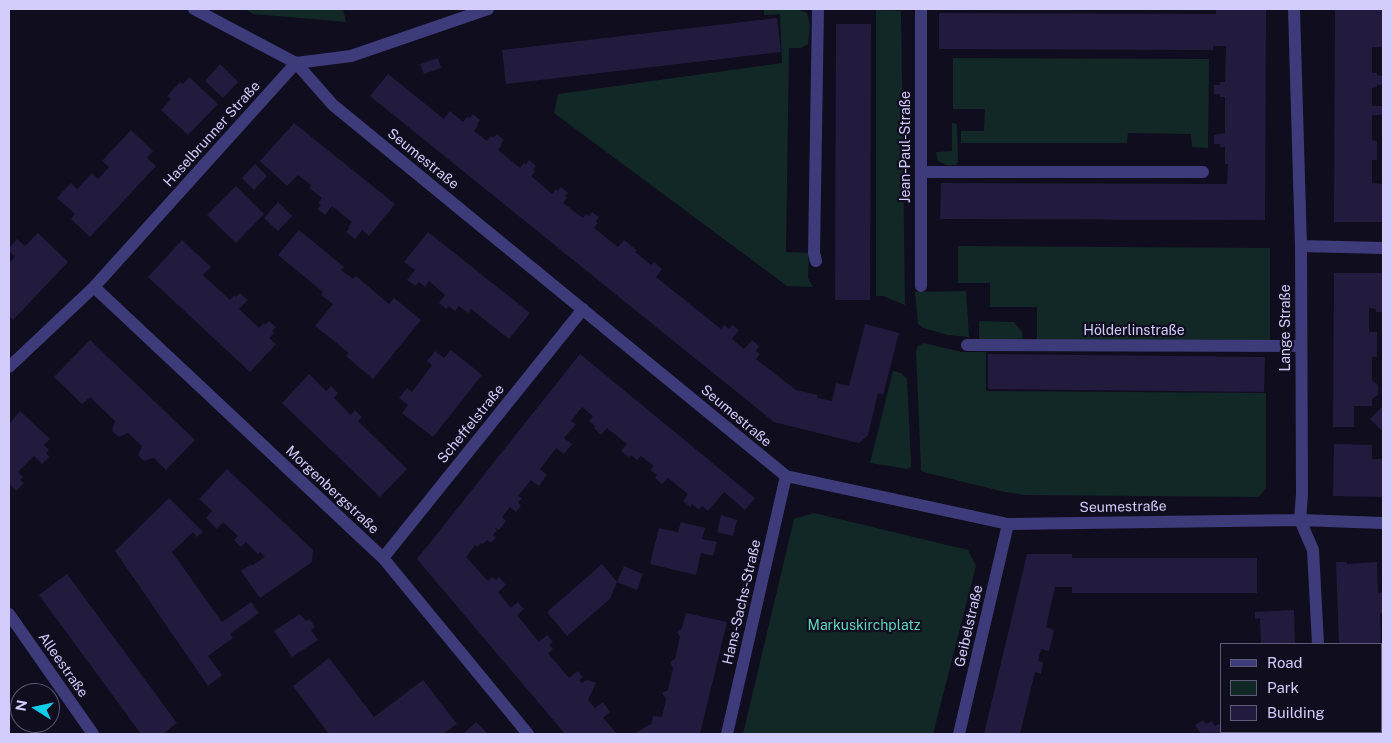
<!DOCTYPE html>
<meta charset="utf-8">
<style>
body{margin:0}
#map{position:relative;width:1392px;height:743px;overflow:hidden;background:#100d1e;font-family:"Public Sans",sans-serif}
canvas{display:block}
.frame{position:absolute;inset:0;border:10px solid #d3cdfc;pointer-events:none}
.legend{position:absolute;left:1220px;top:643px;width:162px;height:90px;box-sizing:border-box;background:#100d1e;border:1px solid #5e5a77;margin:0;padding:6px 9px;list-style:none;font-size:15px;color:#d3cdfc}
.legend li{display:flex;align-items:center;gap:10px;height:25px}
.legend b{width:25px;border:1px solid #5e5a77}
.north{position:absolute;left:10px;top:683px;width:50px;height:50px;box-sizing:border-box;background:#100d1e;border:1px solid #5e5a77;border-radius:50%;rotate:280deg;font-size:14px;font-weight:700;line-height:20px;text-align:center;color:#d3cdfc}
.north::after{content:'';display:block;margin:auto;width:18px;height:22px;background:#0ecfe8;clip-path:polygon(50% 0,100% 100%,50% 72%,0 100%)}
</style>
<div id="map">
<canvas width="1392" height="743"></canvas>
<div class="frame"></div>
<ul class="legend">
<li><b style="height:6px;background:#3e3b7a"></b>Road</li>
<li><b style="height:14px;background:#112827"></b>Park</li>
<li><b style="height:14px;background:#221b3e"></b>Building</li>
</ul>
<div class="north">N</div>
</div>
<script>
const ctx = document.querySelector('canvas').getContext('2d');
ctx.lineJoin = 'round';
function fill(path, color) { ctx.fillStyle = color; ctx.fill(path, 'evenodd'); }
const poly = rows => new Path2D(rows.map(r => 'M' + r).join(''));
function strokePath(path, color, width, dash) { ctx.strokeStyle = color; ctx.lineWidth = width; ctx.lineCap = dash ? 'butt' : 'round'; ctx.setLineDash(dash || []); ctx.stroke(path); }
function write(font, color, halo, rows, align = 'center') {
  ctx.font = font + ' "Public Sans",sans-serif'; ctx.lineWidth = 4.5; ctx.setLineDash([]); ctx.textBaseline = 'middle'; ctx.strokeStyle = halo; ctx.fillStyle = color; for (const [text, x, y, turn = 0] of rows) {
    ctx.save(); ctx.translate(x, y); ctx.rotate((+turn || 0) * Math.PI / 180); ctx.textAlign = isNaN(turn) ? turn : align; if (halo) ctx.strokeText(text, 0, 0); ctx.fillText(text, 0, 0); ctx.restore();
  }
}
fill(poly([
 [245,9,343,9,346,22,253,14],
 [764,9,800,10,807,13,810,24,808,44,801,48,789,48,786,252,809,253,808,278,813,287,787,286,554,113,558,94,782,63,780,14,764,15],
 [876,10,901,11,905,305,883,296,876,296],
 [953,58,1209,59,1208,148,1192,147,1191,134,1128,133,1127,143,961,143,961,131,984,131,985,109,953,109],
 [952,123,957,124,958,162,956,165,946,165,938,161,936,152,952,151],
 [958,246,1270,248,1270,343,1037,341,1037,307,990,307,990,283,958,283],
 [966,291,969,337,948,335,923,328,918,324,915,292],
 [979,321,1014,322,1022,332,1023,341,979,339],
 [924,343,962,352,986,352,986,391,1266,393,1266,488,1259,497,1025,495,1005,492,923,472,921,470,916,351,918,346],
 [893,371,901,373,907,379,911,461,911,467,907,469,870,463],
 [814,513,968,550,976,566,933,734,743,734,794,519]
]), '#112827');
fill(poly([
 [1216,9,1266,9,1265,220,940,219,941,183,1227,184,1228,164,1225,164,1225,147,1220,147,1220,144,1214,144,1214,135,1225,133,1225,97,1220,97,1220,94,1214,94,1214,85,1220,85,1220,82,1225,82,1226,46,1213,46,1213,50,939,49,939,13,1216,14],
 [1335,9,1383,9,1383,47,1372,47,1372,73,1377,73,1377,75,1383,76,1383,85,1377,85,1377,87,1372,88,1372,106,1383,106,1383,115,1372,115,1372,140,1377,141,1377,160,1372,160,1372,183,1383,184,1383,222,1334,222],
 [777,18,781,52,506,84,502,50],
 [836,24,871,24,870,300,835,300],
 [438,58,441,68,424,74,420,64],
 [220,64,238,82,223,98,205,81],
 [388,74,444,119,450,111,463,122,467,117,470,118,473,114,480,120,477,124,478,126,474,131,487,141,491,136,493,138,497,134,504,140,501,144,502,145,498,150,520,168,524,163,526,164,529,160,536,166,533,170,535,171,531,176,552,194,556,189,558,191,561,187,568,193,565,196,567,198,563,203,583,218,586,214,589,216,592,212,599,217,596,221,598,223,594,228,618,247,624,240,637,251,635,252,651,265,654,262,662,269,656,277,721,329,724,325,729,329,732,325,739,330,732,339,744,349,752,340,759,346,756,351,760,354,756,359,796,390,818,395,817,398,832,401,836,383,849,386,865,324,899,333,883,395,878,393,868,435,859,443,774,422,370,96],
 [189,77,218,104,188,135,161,110,171,99,167,96,180,82,183,84],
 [294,123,395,204,369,236,362,230,355,239,346,232,350,228,348,227,352,222,332,206,325,215,317,209,321,205,318,203,322,198,309,188,311,185,298,175,287,186,260,161],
 [131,130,153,151,147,158,156,166,90,237,71,219,75,214,57,198,71,183,77,189,92,173,98,179,109,167,102,161],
 [255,164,267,176,254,190,242,178],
 [236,186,264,214,236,243,207,215],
 [278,202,292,216,278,231,264,218],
 [299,230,344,267,341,270,353,279,356,276,389,304,394,298,421,320,373,379,346,356,349,353,315,326,333,304,321,295,323,292,278,255],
 [428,232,530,313,509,339,471,309,468,313,459,306,455,311,449,306,446,309,439,303,445,295,429,281,425,287,419,282,415,286,407,280,415,270,404,262],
 [38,233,68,262,13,320,9,316,9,263,15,257,9,251,9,248,17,239,25,246],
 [182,240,211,267,203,275,230,300,234,295,236,297,240,293,248,300,239,309,259,328,264,323,265,325,269,321,276,327,272,331,274,333,269,338,276,344,250,372,148,277],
 [1334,273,1383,273,1383,312,1376,312,1376,309,1369,308,1369,332,1377,332,1377,357,1372,357,1372,380,1378,385,1378,395,1372,399,1372,406,1354,406,1354,427,1333,427],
 [90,340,195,440,166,470,154,458,144,461,138,455,142,446,128,433,119,437,112,431,115,421,90,397,82,404,54,377],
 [451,350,482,375,433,437,402,413,408,405,399,398,407,388,412,392,432,365,427,361,435,351,444,358],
 [580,354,755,498,745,510,724,492,708,511,702,506,699,510,692,504,690,507,683,501,688,494,668,478,662,484,655,478,657,475,650,470,654,466,641,456,637,460,631,455,629,457,621,451,627,444,607,428,601,435,594,428,595,426,589,421,593,416,582,407,571,421,576,424,564,438,572,444,564,454,556,448,551,455,540,469,547,475,539,486,531,480,518,496,522,498,518,503,521,506,516,512,510,507,502,517,506,521,499,530,494,527,497,530,493,535,496,537,491,543,487,540,483,544,481,543,477,547,475,545,466,557,488,581,492,577,496,580,499,577,506,585,498,592,511,608,518,602,524,609,517,615,539,642,547,635,553,642,549,645,553,649,548,653,569,678,578,671,583,677,579,680,582,683,587,680,596,683,588,700,595,708,603,702,610,712,603,718,617,734,565,734,417,559],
 [988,354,1265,357,1264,392,988,389],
 [309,374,326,391,331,386,338,393,334,398,351,415,355,410,362,417,358,421,407,469,380,497,282,403],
 [1383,406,1383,432,1370,419],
 [20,411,50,439,44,445,49,450,46,453,49,457,42,464,34,456,18,472,23,477,20,480,24,483,16,491,9,483,9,424],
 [1334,444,1372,445,1372,459,1383,459,1383,497,1333,496],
 [227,469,313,550,312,562,260,598,241,571,250,565,253,565,265,557,260,552,258,554,246,542,241,547,234,540,238,536,223,522,217,529,206,518,212,511,199,499],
 [169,498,203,532,197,537,193,532,172,552,222,622,251,602,259,613,230,634,233,638,208,656,222,675,208,686,115,551],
 [721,515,737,520,733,536,717,532],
 [681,522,705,528,702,539,717,542,713,556,701,553,696,575,650,564,659,528,678,532],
 [1027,554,1072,554,1072,558,1257,558,1257,593,1072,593,1072,587,1055,587,1046,627,1054,630,1049,651,1041,649,1038,661,1043,662,1041,674,1035,672,1020,734,984,734],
 [1336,562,1347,562,1347,564,1377,562,1378,593,1383,592,1383,613,1380,613,1381,644,1339,644],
 [602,564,617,582,624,566,643,574,637,590,617,582,610,599,567,636,547,612],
 [67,574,177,723,163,734,141,734,39,595],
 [1294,610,1295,644,1261,644,1260,618,1255,619,1255,612],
 [686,613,727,622,700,734,634,734,651,724,653,716,662,717,666,699,662,693,668,690,673,668,670,662,675,659,680,637,677,632,682,628],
 [300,614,306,621,310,619,315,627,311,630,318,640,292,657,274,631],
 [329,658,374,717,423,680,457,724,443,734,329,734,293,686],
 [1381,719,1383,723,1383,734,1346,734,1344,732,1381,732],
 [1203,720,1206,724,1212,721,1215,726,1221,723,1221,732,1226,732,1228,734,1201,734,1195,725],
 [476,722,488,734,463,734]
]), '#221b3e');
strokePath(poly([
 [1294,9,1301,246,1302,494,1300,520,1313,550,1318,644],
 [921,172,1203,172],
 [1301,246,1383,248],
 [816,261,814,253,818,9],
 [921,286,921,9],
 [94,287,383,558,528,734],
 [967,345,1301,346],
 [9,367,94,287,296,63,333,105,786,476,1008,524,1300,520,1383,523],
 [383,558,583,309],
 [9,614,93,734],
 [1323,732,1323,734],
 [727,734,786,476],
 [959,734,1008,524]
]), '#3e3b7a', 12);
strokePath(poly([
 [194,9,296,63,351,56,488,9]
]), '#3e3b7a', 12);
write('14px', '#d3cdfc', '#100d1e', [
 ["Haselbrunner Straße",212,134,-48],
 ["Jean-Paul-Straße",906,147,-90],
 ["Seumestraße",423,159,39],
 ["Lange Straße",1286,328,-90],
 ["Hölderlinstraße",1134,331],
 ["Seumestraße",736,416,40],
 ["Scheffelstraße",471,424,-51],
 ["Morgenbergstraße",332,490,43],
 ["Seumestraße",1123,507,-1],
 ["Hans-Sachs-Straße",742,602,-77],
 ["Geibelstraße",969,626,-77],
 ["Alleestraße",63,665,55]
]);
write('14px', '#5fd7ba', '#100d1e', [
 ["Markuskirchplatz",864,626]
]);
</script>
